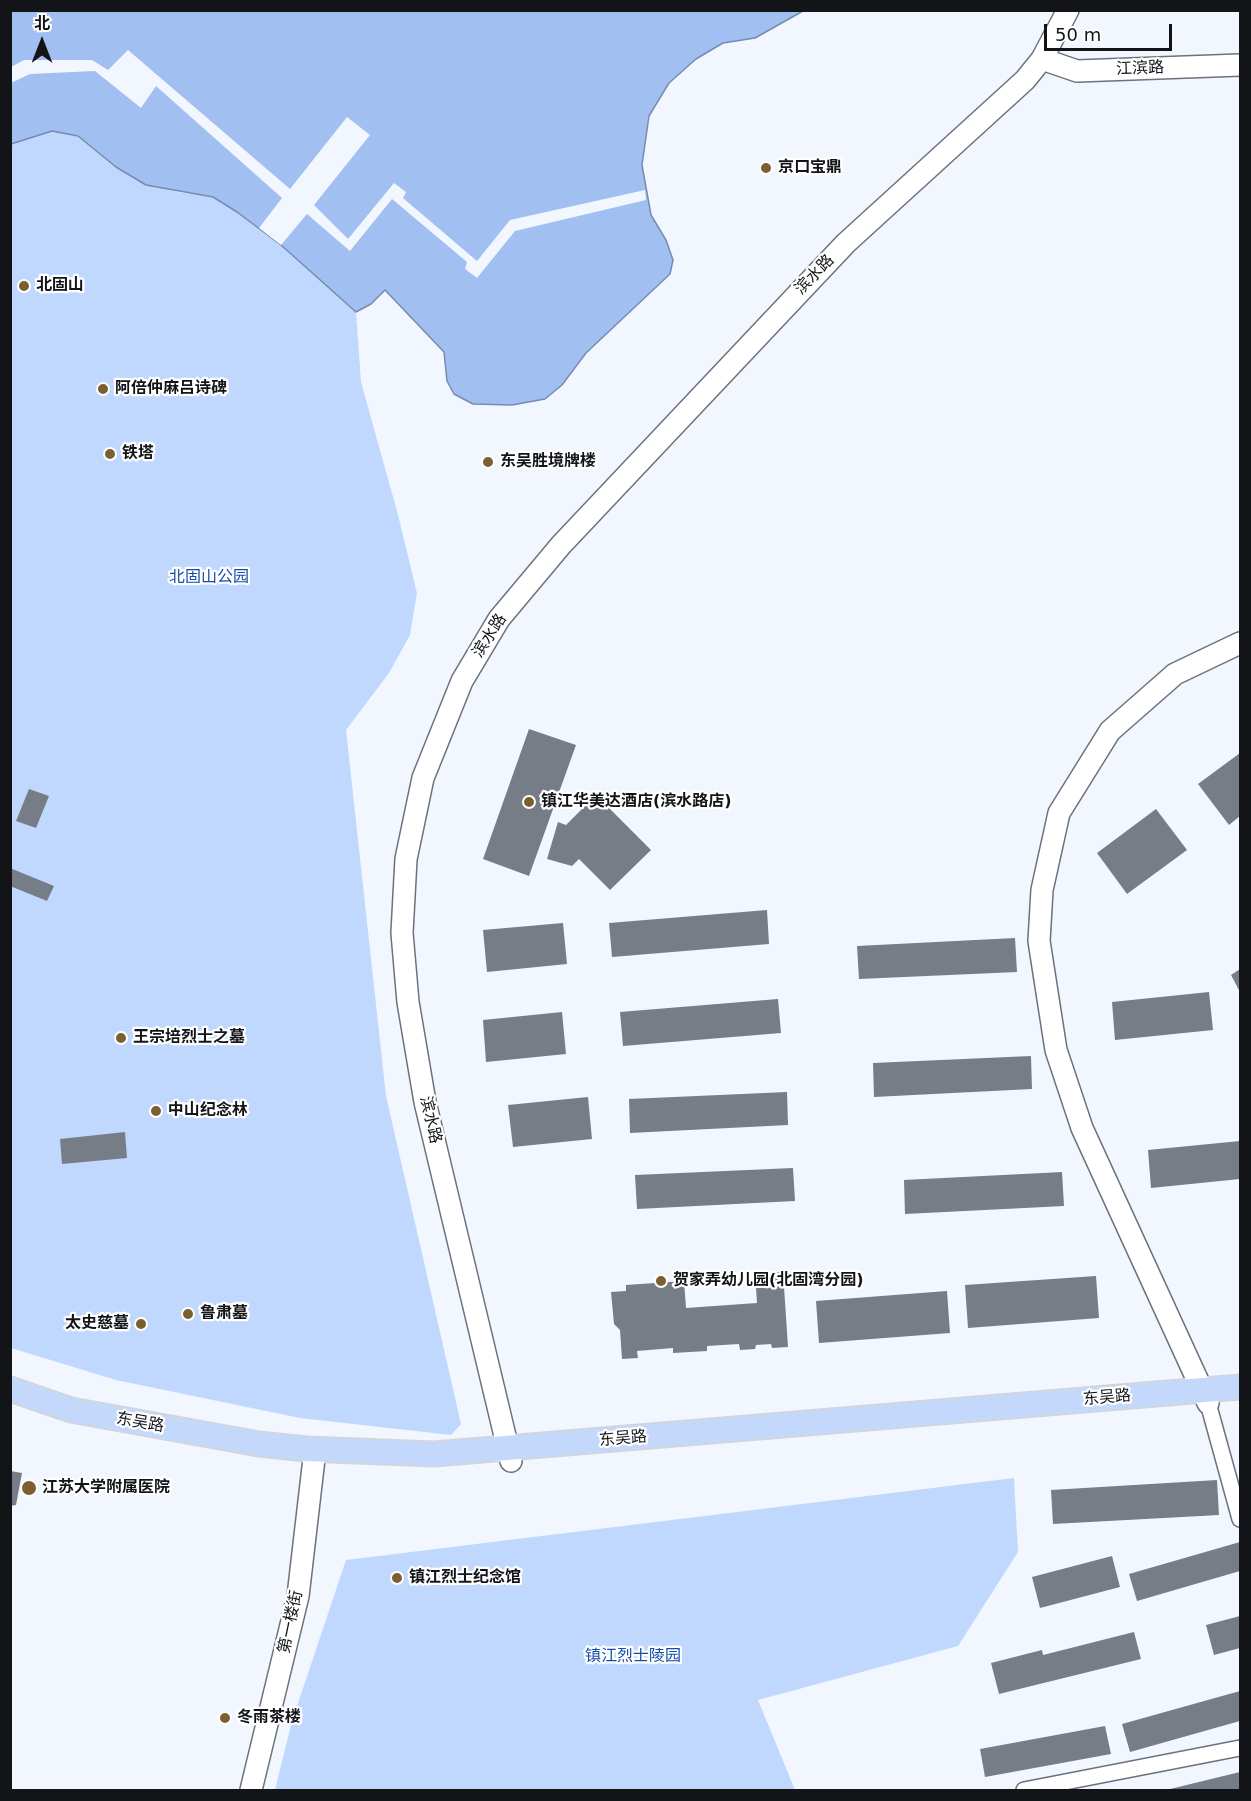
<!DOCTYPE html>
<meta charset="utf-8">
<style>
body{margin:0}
#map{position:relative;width:1251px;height:1801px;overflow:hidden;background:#f1f6ff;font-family:"DejaVu Sans","Noto Sans SC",sans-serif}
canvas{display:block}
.frame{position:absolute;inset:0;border:12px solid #121418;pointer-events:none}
.north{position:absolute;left:12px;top:12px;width:60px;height:60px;-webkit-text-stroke:4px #fff;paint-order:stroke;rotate:0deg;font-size:16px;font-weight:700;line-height:24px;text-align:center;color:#121418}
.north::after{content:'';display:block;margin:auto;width:21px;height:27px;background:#121418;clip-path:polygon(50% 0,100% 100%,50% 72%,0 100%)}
.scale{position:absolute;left:1044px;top:24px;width:128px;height:27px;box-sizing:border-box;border:3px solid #121418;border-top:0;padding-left:8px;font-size:18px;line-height:21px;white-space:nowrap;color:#121418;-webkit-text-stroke:4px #fff;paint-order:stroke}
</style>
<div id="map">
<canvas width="1251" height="1801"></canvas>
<div class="frame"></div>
<div class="north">北</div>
<div class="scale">50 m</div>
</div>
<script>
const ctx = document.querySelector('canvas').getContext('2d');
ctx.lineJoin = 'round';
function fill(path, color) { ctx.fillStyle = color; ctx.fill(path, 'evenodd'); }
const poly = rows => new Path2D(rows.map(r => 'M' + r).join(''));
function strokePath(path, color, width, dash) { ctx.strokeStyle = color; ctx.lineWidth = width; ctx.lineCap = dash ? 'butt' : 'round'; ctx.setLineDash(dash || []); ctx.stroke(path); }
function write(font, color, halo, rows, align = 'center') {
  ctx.font = font + ' "DejaVu Sans","Noto Sans SC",sans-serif'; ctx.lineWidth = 4.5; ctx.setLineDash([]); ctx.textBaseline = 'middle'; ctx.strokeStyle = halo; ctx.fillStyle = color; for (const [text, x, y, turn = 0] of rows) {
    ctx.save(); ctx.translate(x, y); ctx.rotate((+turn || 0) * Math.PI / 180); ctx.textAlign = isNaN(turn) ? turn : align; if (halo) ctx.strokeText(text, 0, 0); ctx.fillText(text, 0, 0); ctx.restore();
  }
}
fill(poly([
 [52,131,78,136,116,167,178,192,213,197,237,212,281,245,356,312,361,382,397,511,417,593,410,635,389,673,346,730,386,1096,461,1424,451,1435,300,1418,116,1380,11,1348,10,144],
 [1014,1478,1018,1552,958,1646,758,1700,795,1790,275,1790,292,1721,346,1560]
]), '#c0d8fe');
const water = poly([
 [11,11,803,11,755,38,723,43,696,59,669,83,649,116,642,165,651,215,666,240,673,260,670,274,586,353,562,385,545,399,512,405,473,404,454,394,447,381,444,352,385,290,371,304,356,312,281,245,237,212,213,197,146,185,116,167,78,136,52,131,11,144,11,11]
]);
fill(water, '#a1bff0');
strokePath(water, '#768caf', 1.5);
fill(poly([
 [128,50,290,189,347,117,370,135,314,205,348,239,394,183,406,192,403,198,477,261,510,220,645,190,646,200,515,231,477,278,465,269,467,262,392,199,350,251,307,214,281,245,259,228,282,198,156,86,141,108,95,71,30,74,11,83,11,67,24,60,92,60,108,70]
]), '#f1f6ff');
fill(poly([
 [529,729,576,745,529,876,483,859],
 [1240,753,1240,816,1229,825,1198,784],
 [29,789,49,796,36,828,16,821],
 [596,795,651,850,610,890,579,859,572,866,547,859,558,822,566,825],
 [1156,809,1187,850,1127,894,1097,853],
 [10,868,54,886,47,901,10,886],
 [767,910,769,944,612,957,609,923],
 [563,923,567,964,487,972,483,930],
 [1015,938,1017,972,859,979,857,946],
 [1240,969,1240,992,1231,975],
 [1209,992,1213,1030,1115,1040,1112,1002],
 [778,999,781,1033,623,1046,620,1012],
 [562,1012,566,1054,486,1062,483,1020],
 [1031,1056,1032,1089,874,1097,873,1063],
 [787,1092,788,1125,630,1133,629,1099],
 [588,1097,592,1139,513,1147,508,1105],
 [125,1132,127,1158,62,1164,60,1139],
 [1240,1141,1240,1179,1151,1188,1148,1150],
 [793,1168,795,1201,637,1209,635,1175],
 [1062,1172,1064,1206,905,1214,904,1180],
 [783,1272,788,1347,772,1348,771,1344,756,1345,755,1349,740,1350,739,1344,707,1346,707,1351,673,1353,673,1348,637,1351,638,1358,622,1359,620,1330,614,1324,611,1292,626,1291,626,1285,684,1281,686,1308,757,1303,755,1274],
 [1096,1276,1099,1318,968,1328,965,1285],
 [947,1291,950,1333,819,1343,816,1301],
 [10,1471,22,1473,16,1505,10,1506],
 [1217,1480,1219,1515,1053,1524,1051,1490],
 [1240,1542,1240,1571,1137,1601,1129,1574],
 [1112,1556,1120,1587,1040,1608,1032,1577],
 [1240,1616,1240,1648,1214,1655,1206,1625],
 [1134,1632,1141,1659,999,1694,991,1663,1042,1650,1043,1655],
 [1240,1691,1240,1721,1130,1752,1122,1724],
 [1105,1726,1111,1754,985,1777,980,1749],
 [1240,1772,1240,1790,1166,1790]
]), '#777d86');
const street = poly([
 [1208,1403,1240,1519],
 [1024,1790,1240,1748]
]);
const secondary = poly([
 [1042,59,1077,71,1240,65],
 [1208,1403,1082,1128,1056,1050,1039,941,1042,890,1059,813,1110,731,1175,674,1240,643],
 [511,1461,425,1102,408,1002,402,933,406,859,423,778,462,681,499,619,561,545,846,243,1025,80,1042,59,1068,10],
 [251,1790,298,1596,315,1450]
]);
const primary = poly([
 [10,1389,71,1410,259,1444,306,1449,434,1454,1240,1387]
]);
strokePath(street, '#6c727b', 18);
strokePath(secondary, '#6c727b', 24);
strokePath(primary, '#d4d5d5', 27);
strokePath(street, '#fff', 15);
strokePath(secondary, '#fff', 21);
strokePath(primary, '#c3d8fa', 24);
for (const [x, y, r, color] of [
 [766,168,6,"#7a6031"],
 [24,286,6,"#7a6031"],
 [103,389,6,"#7a6031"],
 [110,454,6,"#7a6031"],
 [488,462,6,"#7a6031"],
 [529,802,6,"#7a6031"],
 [121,1038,6,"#7a6031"],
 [156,1111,6,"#7a6031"],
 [661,1281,6,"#7a6031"],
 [188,1314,6,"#7a6031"],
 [141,1324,6,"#7a6031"],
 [29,1488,8,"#7a6031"],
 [397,1578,6,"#7a6031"],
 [225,1718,6,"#7a6031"]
]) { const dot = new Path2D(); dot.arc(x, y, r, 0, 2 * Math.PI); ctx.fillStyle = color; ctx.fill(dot); strokePath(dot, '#fff', 2); }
write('16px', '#121418', '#fff', [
 ["江滨路",1140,69,-2],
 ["滨水路",815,275,-46],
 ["滨水路",490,636,-57],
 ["滨水路",430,1120,77],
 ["东吴路",1107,1398,-5],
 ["东吴路",140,1423,10],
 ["东吴路",623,1439,-5],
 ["第一楼街",291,1622,-78]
]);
write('bold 16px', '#121418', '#fff', [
 ["京口宝鼎",778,168],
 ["北固山",36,286],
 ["阿倍仲麻吕诗碑",115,389],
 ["铁塔",122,454],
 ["东吴胜境牌楼",500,462],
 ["镇江华美达酒店(滨水路店)",541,802],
 ["王宗培烈士之墓",133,1038],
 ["中山纪念林",168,1111],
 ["贺家弄幼儿园(北固湾分园)",673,1281],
 ["鲁肃墓",200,1314],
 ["太史慈墓",129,1324,"right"],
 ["江苏大学附属医院",42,1488],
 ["镇江烈士纪念馆",409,1578],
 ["冬雨茶楼",237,1718]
], 'left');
write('16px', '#154ea9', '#fff', [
 ["北固山公园",209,578],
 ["镇江烈士陵园",633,1657]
]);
</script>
